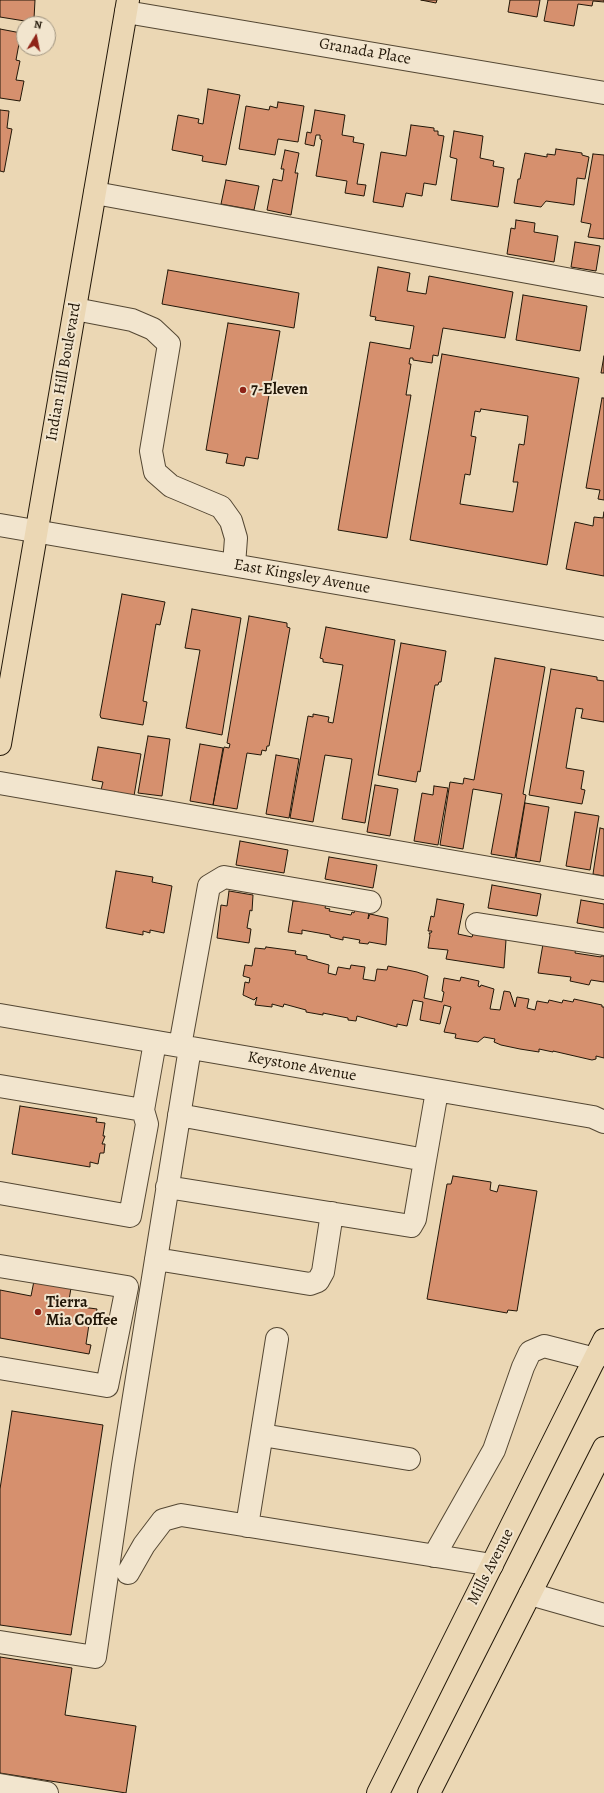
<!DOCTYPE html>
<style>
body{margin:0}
#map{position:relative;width:604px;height:1793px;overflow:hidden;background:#ebd7b4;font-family:Alegreya,serif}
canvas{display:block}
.north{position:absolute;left:16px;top:16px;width:40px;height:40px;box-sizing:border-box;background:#f2e5ce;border:1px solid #9f937f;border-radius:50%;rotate:10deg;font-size:11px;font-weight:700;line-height:16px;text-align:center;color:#221708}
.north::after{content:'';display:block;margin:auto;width:14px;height:18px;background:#8f2418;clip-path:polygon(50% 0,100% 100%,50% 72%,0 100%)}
</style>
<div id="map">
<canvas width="604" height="1793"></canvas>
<div class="north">N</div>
</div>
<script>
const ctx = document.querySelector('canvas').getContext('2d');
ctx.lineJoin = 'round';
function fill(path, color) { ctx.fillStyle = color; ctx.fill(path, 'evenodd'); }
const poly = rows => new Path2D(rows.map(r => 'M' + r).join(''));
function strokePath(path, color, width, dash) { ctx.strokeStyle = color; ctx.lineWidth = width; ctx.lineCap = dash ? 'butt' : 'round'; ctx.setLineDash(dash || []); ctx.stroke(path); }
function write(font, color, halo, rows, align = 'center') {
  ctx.font = font + ' Alegreya,serif'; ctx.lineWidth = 4; ctx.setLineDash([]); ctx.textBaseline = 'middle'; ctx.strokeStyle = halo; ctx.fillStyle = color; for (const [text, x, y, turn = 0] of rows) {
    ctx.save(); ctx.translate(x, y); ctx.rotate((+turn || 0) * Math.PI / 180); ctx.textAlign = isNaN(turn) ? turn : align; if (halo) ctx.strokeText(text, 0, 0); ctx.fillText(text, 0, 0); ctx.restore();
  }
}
const building = poly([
 [0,0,35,0,34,19,32,18,31,22,0,17,0,0],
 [421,0,437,0,436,3,421,0],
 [510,0,540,0,537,17,508,12,510,0],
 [548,0,604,0,604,2,593,1,592,6,578,4,574,26,544,21,548,0],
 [0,29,21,33,16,60,20,61,16,80,24,81,20,101,0,98,0,29],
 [208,89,240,95,226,165,202,161,203,156,172,150,178,115,199,119,198,123,203,124,208,89],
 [278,102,304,106,298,142,278,139,275,155,239,149,246,106,269,110,270,106,277,108,278,102],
 [0,110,9,111,7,128,12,129,4,172,0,171,0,110],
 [315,110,345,115,342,135,354,137,353,142,364,144,357,184,366,185,364,196,345,193,347,181,316,176,322,140,320,139,320,135,316,135,314,146,305,144,307,132,311,133,315,110],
 [411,125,434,128,434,131,438,131,438,135,444,136,436,185,424,183,422,196,406,193,403,207,373,202,381,152,406,156,411,125],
 [454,131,483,136,480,158,494,161,493,166,504,168,498,207,451,200,457,159,450,157,454,131],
 [556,149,582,153,582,155,589,157,585,179,577,178,574,205,546,201,541,207,514,203,518,179,520,179,525,153,547,157,547,154,555,155,556,149],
 [285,150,299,153,295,173,298,173,291,215,267,210,273,179,282,181,284,169,281,169,285,150],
 [593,154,604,155,604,239,588,237,591,224,581,222,593,154],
 [226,180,259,186,254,210,221,204,226,180],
 [516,220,535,223,534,232,558,236,554,262,507,254,511,228,515,229,516,220],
 [575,242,600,246,596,271,571,267,575,242],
 [378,267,410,273,407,291,426,294,429,276,513,292,505,338,443,328,438,356,433,355,432,363,413,360,413,358,410,358,409,364,411,364,406,395,411,395,387,538,338,530,370,342,410,349,414,326,375,320,376,317,370,316,378,267],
 [168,270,299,293,294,328,162,304,168,270],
 [523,295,587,306,580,351,516,340,523,295],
 [228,323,280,331,258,459,246,457,244,466,226,463,228,454,206,450,228,323],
 [442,354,579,378,547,565,410,540,442,354],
 [481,409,528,416,524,445,519,444,513,482,518,482,513,512,460,504,465,474,470,475,476,437,471,436,475,411,480,412,481,409],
 [604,356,604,373,601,373,604,356],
 [602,398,604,398,604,500,598,499,600,490,586,488,602,398],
 [604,512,604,576,566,569,575,522,593,526,594,517,603,518,604,512],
 [122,594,165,602,160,625,156,624,143,701,147,702,143,725,101,718,100,715,122,594],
 [192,609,241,618,222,735,186,728,200,650,185,648,192,609],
 [249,616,287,623,287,627,290,628,269,746,267,746,266,751,262,750,261,755,247,753,237,809,213,805,224,747,229,748,230,744,227,743,249,616],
 [326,627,395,640,365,823,342,819,352,759,325,755,313,822,290,818,308,716,313,717,313,714,329,717,328,722,333,723,343,665,323,662,323,659,320,658,326,627],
 [401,643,446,651,441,682,439,682,438,685,435,685,420,772,418,771,416,782,378,775,401,643],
 [495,658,545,667,523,794,526,795,515,858,491,854,502,794,473,789,463,849,440,845,450,782,463,784,464,778,474,780,495,658],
 [551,669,597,677,597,680,604,681,604,722,581,718,583,709,576,708,566,768,584,771,581,789,585,790,582,804,529,795,551,669],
 [148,736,170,739,162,796,138,793,148,736],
 [200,744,223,748,213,805,190,801,200,744],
 [98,747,141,754,134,796,101,790,103,782,92,780,98,747],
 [276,755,299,759,289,818,266,814,276,755],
 [375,785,398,789,390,836,367,832,375,785],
 [434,786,448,788,438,845,414,841,422,793,433,795,434,786],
 [525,803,549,807,540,862,516,858,525,803],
 [575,812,599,816,590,870,566,866,575,812],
 [600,828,604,829,604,876,593,874,600,828],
 [240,841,288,850,284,873,236,865,240,841],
 [329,857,377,865,373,888,325,879,329,857],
 [116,871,153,877,152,882,172,886,164,933,150,930,150,933,143,931,143,935,106,928,116,871],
 [492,885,541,894,537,916,488,908,492,885],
 [229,891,253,895,252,911,250,910,247,928,251,929,249,943,217,938,221,905,227,906,229,891],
 [437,899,464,904,458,934,472,937,474,931,506,940,504,968,446,959,448,950,428,948,430,935,429,933,431,933,432,931,428,931,431,916,434,917,437,899],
 [581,900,604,904,604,928,577,923,581,900],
 [293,901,326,904,325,908,330,909,329,911,351,915,352,912,354,913,355,909,369,912,368,919,370,914,388,918,386,945,369,942,368,944,359,943,360,940,343,937,343,940,330,937,330,935,302,930,302,934,288,932,293,901],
 [543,944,576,947,575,953,601,957,601,956,604,956,604,982,591,980,589,985,570,981,571,977,538,973,543,944],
 [266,947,296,951,295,954,307,956,307,959,329,965,328,973,336,975,338,967,350,969,351,965,365,967,363,979,375,981,377,969,387,970,388,966,417,972,428,976,424,998,442,1002,444,992,442,991,444,978,460,981,461,977,479,981,478,986,480,987,481,985,494,989,490,1009,500,1010,504,991,510,992,515,1007,517,997,529,999,527,1008,535,1010,537,1001,548,1003,549,1000,562,1003,563,1000,573,1002,574,999,602,1005,602,1007,604,1007,604,1058,596,1056,596,1059,592,1060,553,1051,553,1052,539,1049,539,1052,520,1049,501,1045,494,1042,495,1039,484,1037,478,1042,455,1038,456,1034,444,1032,451,1007,444,1005,440,1024,420,1020,423,1002,413,1000,407,1026,397,1024,397,1027,357,1016,356,1021,348,1020,348,1018,323,1013,323,1015,306,1012,306,1010,284,1004,283,1007,272,1004,272,1007,255,1005,257,997,254,1000,243,995,245,982,249,983,250,978,243,976,245,965,252,966,255,948,265,949,266,947],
 [20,1106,97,1118,96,1122,105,1123,103,1136,105,1136,102,1144,105,1144,104,1153,100,1153,98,1164,90,1162,90,1167,12,1154,20,1106],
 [453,1176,491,1182,490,1190,497,1192,499,1185,537,1191,517,1311,508,1310,507,1313,427,1299,447,1184,451,1184,453,1176],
 [34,1281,71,1288,69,1300,82,1302,82,1307,97,1309,95,1319,90,1318,86,1344,91,1345,89,1354,0,1338,0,1290,31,1296,34,1281],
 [12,1411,103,1425,71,1635,0,1625,0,1489,12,1411],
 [0,1657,72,1668,65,1715,136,1726,126,1793,0,1773,0,1657]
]);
fill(building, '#d6906e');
strokePath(building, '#221708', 1);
const minor = poly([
 [126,12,604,93],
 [95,193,604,286],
 [75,309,132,320,153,329,169,344,151,451,155,472,171,486,221,507,231,521,236,538,234,565],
 [0,525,604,629],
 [0,783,604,888],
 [477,924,604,944],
 [0,1015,593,1117,604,1122],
 [180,1046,209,886,224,877,370,902],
 [0,1086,143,1110],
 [179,1115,425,1160,437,1091],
 [167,1187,411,1226,415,1219,425,1160],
 [0,1193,130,1216,147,1124,143,1110,155,1042],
 [156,1259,310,1284,318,1281,323,1272,332,1213],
 [0,1266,127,1287,107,1386,0,1368],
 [262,1435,409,1459],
 [247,1526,277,1339],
 [434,1556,494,1450,523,1367,530,1352,544,1346,595,1359],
 [128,1573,144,1545,163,1520,181,1515,492,1565],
 [530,1594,604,1615],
 [0,1642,95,1657,123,1465,190,1048],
 [0,1785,47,1793]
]);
const major = poly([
 [0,744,128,0],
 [378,1793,604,1340],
 [429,1793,604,1448]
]);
strokePath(minor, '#544733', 24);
strokePath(major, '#221708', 24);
strokePath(minor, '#f2e5ce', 22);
strokePath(major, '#ebd7b4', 22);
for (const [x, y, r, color] of [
 [243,390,4,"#8f2418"],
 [38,1312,4,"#8f2418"]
]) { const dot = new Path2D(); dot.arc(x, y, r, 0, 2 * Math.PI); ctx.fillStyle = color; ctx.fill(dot); strokePath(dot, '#f2e5ce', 1.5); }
write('16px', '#221708', '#f2e5ce', [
 ["Granada Place",365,52,10],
 ["Indian Hill Boulevard",64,372,-80],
 ["East Kingsley Avenue",302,577,10],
 ["Keystone Avenue",302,1067,10],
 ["Mills Avenue",491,1567,-63]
]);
write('bold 16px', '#221708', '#f2e5ce', [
 ["7-Eleven",251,390],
 ["Tierra",46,1303],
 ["Mia Coffee",46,1321]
], 'left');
</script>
